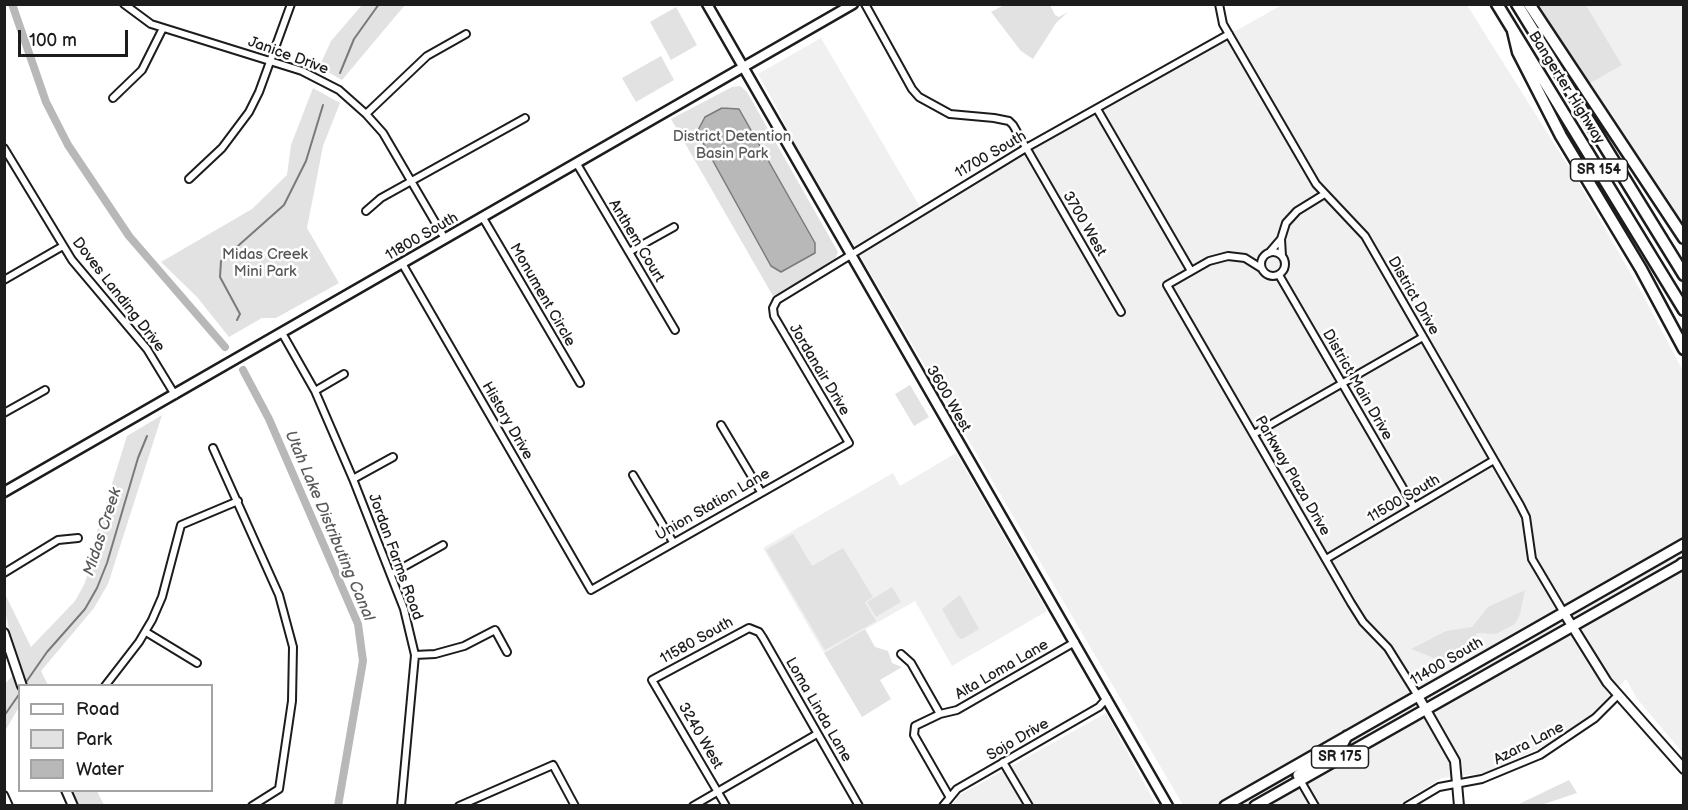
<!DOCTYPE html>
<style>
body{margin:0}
#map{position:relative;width:1688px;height:810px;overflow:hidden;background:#fff;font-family:"Balsamiq Sans",sans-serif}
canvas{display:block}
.frame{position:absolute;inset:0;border:6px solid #1c1c1c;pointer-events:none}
.legend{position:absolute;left:18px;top:684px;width:195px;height:108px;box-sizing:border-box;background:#fff;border:2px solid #a4a4a4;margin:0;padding:8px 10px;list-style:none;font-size:18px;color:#1c1c1c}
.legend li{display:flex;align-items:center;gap:12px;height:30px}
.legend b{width:30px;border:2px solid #a4a4a4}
.scale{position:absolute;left:18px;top:30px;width:110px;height:27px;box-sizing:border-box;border:3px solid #1c1c1c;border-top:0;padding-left:8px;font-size:18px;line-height:21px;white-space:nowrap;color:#1c1c1c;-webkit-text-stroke:4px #fff;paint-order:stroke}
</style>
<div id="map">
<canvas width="1688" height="810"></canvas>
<div class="frame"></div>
<ul class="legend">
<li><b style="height:8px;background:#fff"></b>Road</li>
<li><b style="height:16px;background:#e2e2e2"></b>Park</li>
<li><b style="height:16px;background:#b8b8b8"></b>Water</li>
</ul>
<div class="scale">100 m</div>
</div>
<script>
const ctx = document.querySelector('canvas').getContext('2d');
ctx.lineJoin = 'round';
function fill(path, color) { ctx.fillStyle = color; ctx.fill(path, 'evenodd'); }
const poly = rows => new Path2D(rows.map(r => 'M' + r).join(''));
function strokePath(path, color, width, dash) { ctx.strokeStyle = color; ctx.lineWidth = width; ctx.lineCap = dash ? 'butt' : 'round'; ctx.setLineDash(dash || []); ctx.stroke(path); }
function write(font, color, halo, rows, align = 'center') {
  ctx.font = font + ' "Balsamiq Sans",sans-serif'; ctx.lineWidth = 5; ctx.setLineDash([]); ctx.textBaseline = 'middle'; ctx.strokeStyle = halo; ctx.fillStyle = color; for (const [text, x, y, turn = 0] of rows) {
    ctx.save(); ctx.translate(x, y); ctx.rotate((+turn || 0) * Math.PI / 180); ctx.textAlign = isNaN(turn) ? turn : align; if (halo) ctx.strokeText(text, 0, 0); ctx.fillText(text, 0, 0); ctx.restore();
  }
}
fill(poly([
 [1282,5,1467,5,1580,185,1643,295,1683,371,1683,753,1637,699,1626,679,1585,720,1554,741,1486,773,1442,778,1398,805,1183,805,791,138,777,108,758,74,821,38,920,207],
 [1586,5,1683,5,1683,225,1589,84,1622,65],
 [956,453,1047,611,952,666,915,601,824,653,763,548,893,473,900,486],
 [1106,713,1156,805,952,806,958,796]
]), '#f0f0f0');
fill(poly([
 [362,5,405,5,342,80,319,67,331,41],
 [1050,5,1055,15,1059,17,1068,12,1056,23,1033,59,1021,51,991,12,1004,5],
 [1535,5,1586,5,1622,65,1589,84],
 [676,7,697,45,671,60,650,22],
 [661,56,674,80,636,102,622,78],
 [740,86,747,92,838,252,835,260,773,296,671,119,732,87],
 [313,88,340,103,323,146,307,228,339,283,276,318,262,318,229,337,197,297,161,262,252,209,287,175,291,145],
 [910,385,929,417,914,426,895,394],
 [162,415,108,584,94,608,41,671,48,685,28,685,9,629,5,611,5,594,31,647,75,601,84,585,95,554,94,541,127,436],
 [793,534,812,566,843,548,873,597,865,602,876,621,825,650,766,550],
 [892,587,901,602,876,617,867,602],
 [1525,590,1520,614,1515,624,1496,634,1477,633,1466,652,1451,660,1439,660,1411,649,1446,631,1472,627,1488,607],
 [960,595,979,629,962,639,958,637,942,609],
 [865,629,875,647,888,651,892,663,902,667,880,680,891,699,862,717,824,653],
 [14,674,20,691,19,707,5,731,4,685],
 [1569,780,1577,793,1541,805,1517,805],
 [72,791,97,791,104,805,79,805]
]), '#e2e2e2');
const water = poly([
 [722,108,739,109,815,243,815,253,781,272,771,266,697,132,705,117,722,108]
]);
fill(water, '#b8b8b8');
strokePath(water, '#7a7a7a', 1.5);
strokePath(poly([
 [340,73,354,39,379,4],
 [237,320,240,314,220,277,221,261,284,205,306,161,323,105],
 [24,685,47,652,85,609,97,588,107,563,138,458,147,436],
 [4,716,20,693]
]), '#7a7a7a', 2);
strokePath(poly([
 [12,4,46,102,68,145,129,236,225,347],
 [243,370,269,419,358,624,363,661,338,806]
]), '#b8b8b8', 8);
const minor = poly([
 [124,4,151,24,302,71,339,90,366,114,383,133,445,239],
 [865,4,912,89,919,97,950,114,994,118,1009,121,1013,125,1121,312],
 [1219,4,1223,24,1316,184,1365,236,1520,505,1526,517,1532,559,1564,613],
 [113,98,142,70,163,28],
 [1097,109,1191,271],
 [366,114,427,56,466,34],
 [4,148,72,260,147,349,175,395],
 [577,164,675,330],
 [189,179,222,148,249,112,259,92,291,4],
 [366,211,381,198,525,118],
 [483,218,580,383],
 '1261 264a12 12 0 1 1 24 0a12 12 0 1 1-24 0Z',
 [629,252,674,227],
 [1269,253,1281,239],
 [1282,256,1281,239,1286,223,1297,211,1323,195],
 [403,265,591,590,849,443,774,316,773,308,777,300,1026,148,1229,34],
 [1261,268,1245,258,1228,256,1209,261,1167,285,1351,603,1363,622,1388,648,1418,696],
 [1279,275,1414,507],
 [4,280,63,246],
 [282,333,315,391,353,479,404,609,415,655,401,806],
 [315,391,344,374],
 [4,413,45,390],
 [721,425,761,492],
 [1254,434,1423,337],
 [213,448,279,595,293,647,292,701,279,789,252,806],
 [633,475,673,542],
 [353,479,393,457],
 [1326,559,1494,460],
 [4,573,58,540,78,538],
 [391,574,443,545],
 [146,632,197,663],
 [901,654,911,663,940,714],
 [415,655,435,654,464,646,495,630,507,652],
 [105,686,139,642,152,620,162,597,181,525,238,501],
 [1003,762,1029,806],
 [1300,780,1315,806],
 [4,795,9,806],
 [949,796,914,735,915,726,940,714,957,710,1075,642],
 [459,806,553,765,575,806],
 [693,806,817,734],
 [726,806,652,680,749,628,759,632,763,638,859,806],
 [943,806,957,789,1099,707,1107,698],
 [1407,806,1439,787,1482,779,1540,755,1595,718,1618,695]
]);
const tertiary = poly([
 [1564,613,1607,682,1684,769],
 [4,633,22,686],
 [1418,696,1455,761,1459,806],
 [66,790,73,806]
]);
const secondary = poly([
 [707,4,1168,806],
 [4,492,853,4]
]);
const primary = poly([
 [1298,775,1341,747,1347,736],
 [1225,806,1684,544],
 [1255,806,1684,563]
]);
const motorway = poly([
 [1497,4,1684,310],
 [1517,4,1684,275],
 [1529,4,1684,238],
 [1513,31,1518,52,1561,136,1641,269,1684,349],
 [1682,564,1684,564]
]);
strokePath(minor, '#1c1c1c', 10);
strokePath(tertiary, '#1c1c1c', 12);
strokePath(secondary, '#1c1c1c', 13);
strokePath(primary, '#1c1c1c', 14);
strokePath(motorway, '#1c1c1c', 15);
strokePath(minor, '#fff', 6);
strokePath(tertiary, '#fff', 8);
strokePath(secondary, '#fff', 8);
strokePath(primary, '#fff', 9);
strokePath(motorway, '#fff', 10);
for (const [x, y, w] of [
 [1599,170,57],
 [1340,757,57]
]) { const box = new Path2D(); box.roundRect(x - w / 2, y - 11, w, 22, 4.5); ctx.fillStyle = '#fff'; ctx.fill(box); strokePath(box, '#1c1c1c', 1.5); }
write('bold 14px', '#1c1c1c', null, [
 ["SR 154",1599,170],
 ["SR 175",1340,757]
]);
write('15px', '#1c1c1c', '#fff', [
 ["Janice Drive",288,56,20],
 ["Bangerter Highway",1566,88,58],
 ["11700 South",991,155,-30],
 ["3700 West",1084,224,60],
 ["11800 South",422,237,-30],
 ["Anthem Court",636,241,59],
 ["Doves Landing Drive",118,295,52],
 ["Monument Circle",542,295,60],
 ["District Drive",1413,296,60],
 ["Jordanair Drive",819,370,59],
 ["District Main Drive",1357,385,60],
 ["3600 West",948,399,60],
 ["History Drive",507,421,60],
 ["Parkway Plaza Drive",1292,476,60],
 ["11500 South",1404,499,-30],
 ["Union Station Lane",713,505,-30],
 ["Jordan Farms Road",395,557,70],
 ["11580 South",697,641,-29],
 ["11400 South",1447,662,-30],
 ["Alta Loma Lane",1002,670,-30],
 ["Loma Linda Lane",818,710,60],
 ["3240 West",700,736,60],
 ["Sojo Drive",1018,740,-30],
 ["Azara Lane",1529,744,-27]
]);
write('15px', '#575757', '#fff', [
 ["District Detention",732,137],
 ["Basin Park",732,154],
 ["Midas Creek",265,255],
 ["Mini Park",265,272]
]);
write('italic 16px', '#5a5a5a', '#fff', [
 ["Utah Lake Distributing Canal",329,526,67],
 ["Midas Creek",103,532,-72]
]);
</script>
